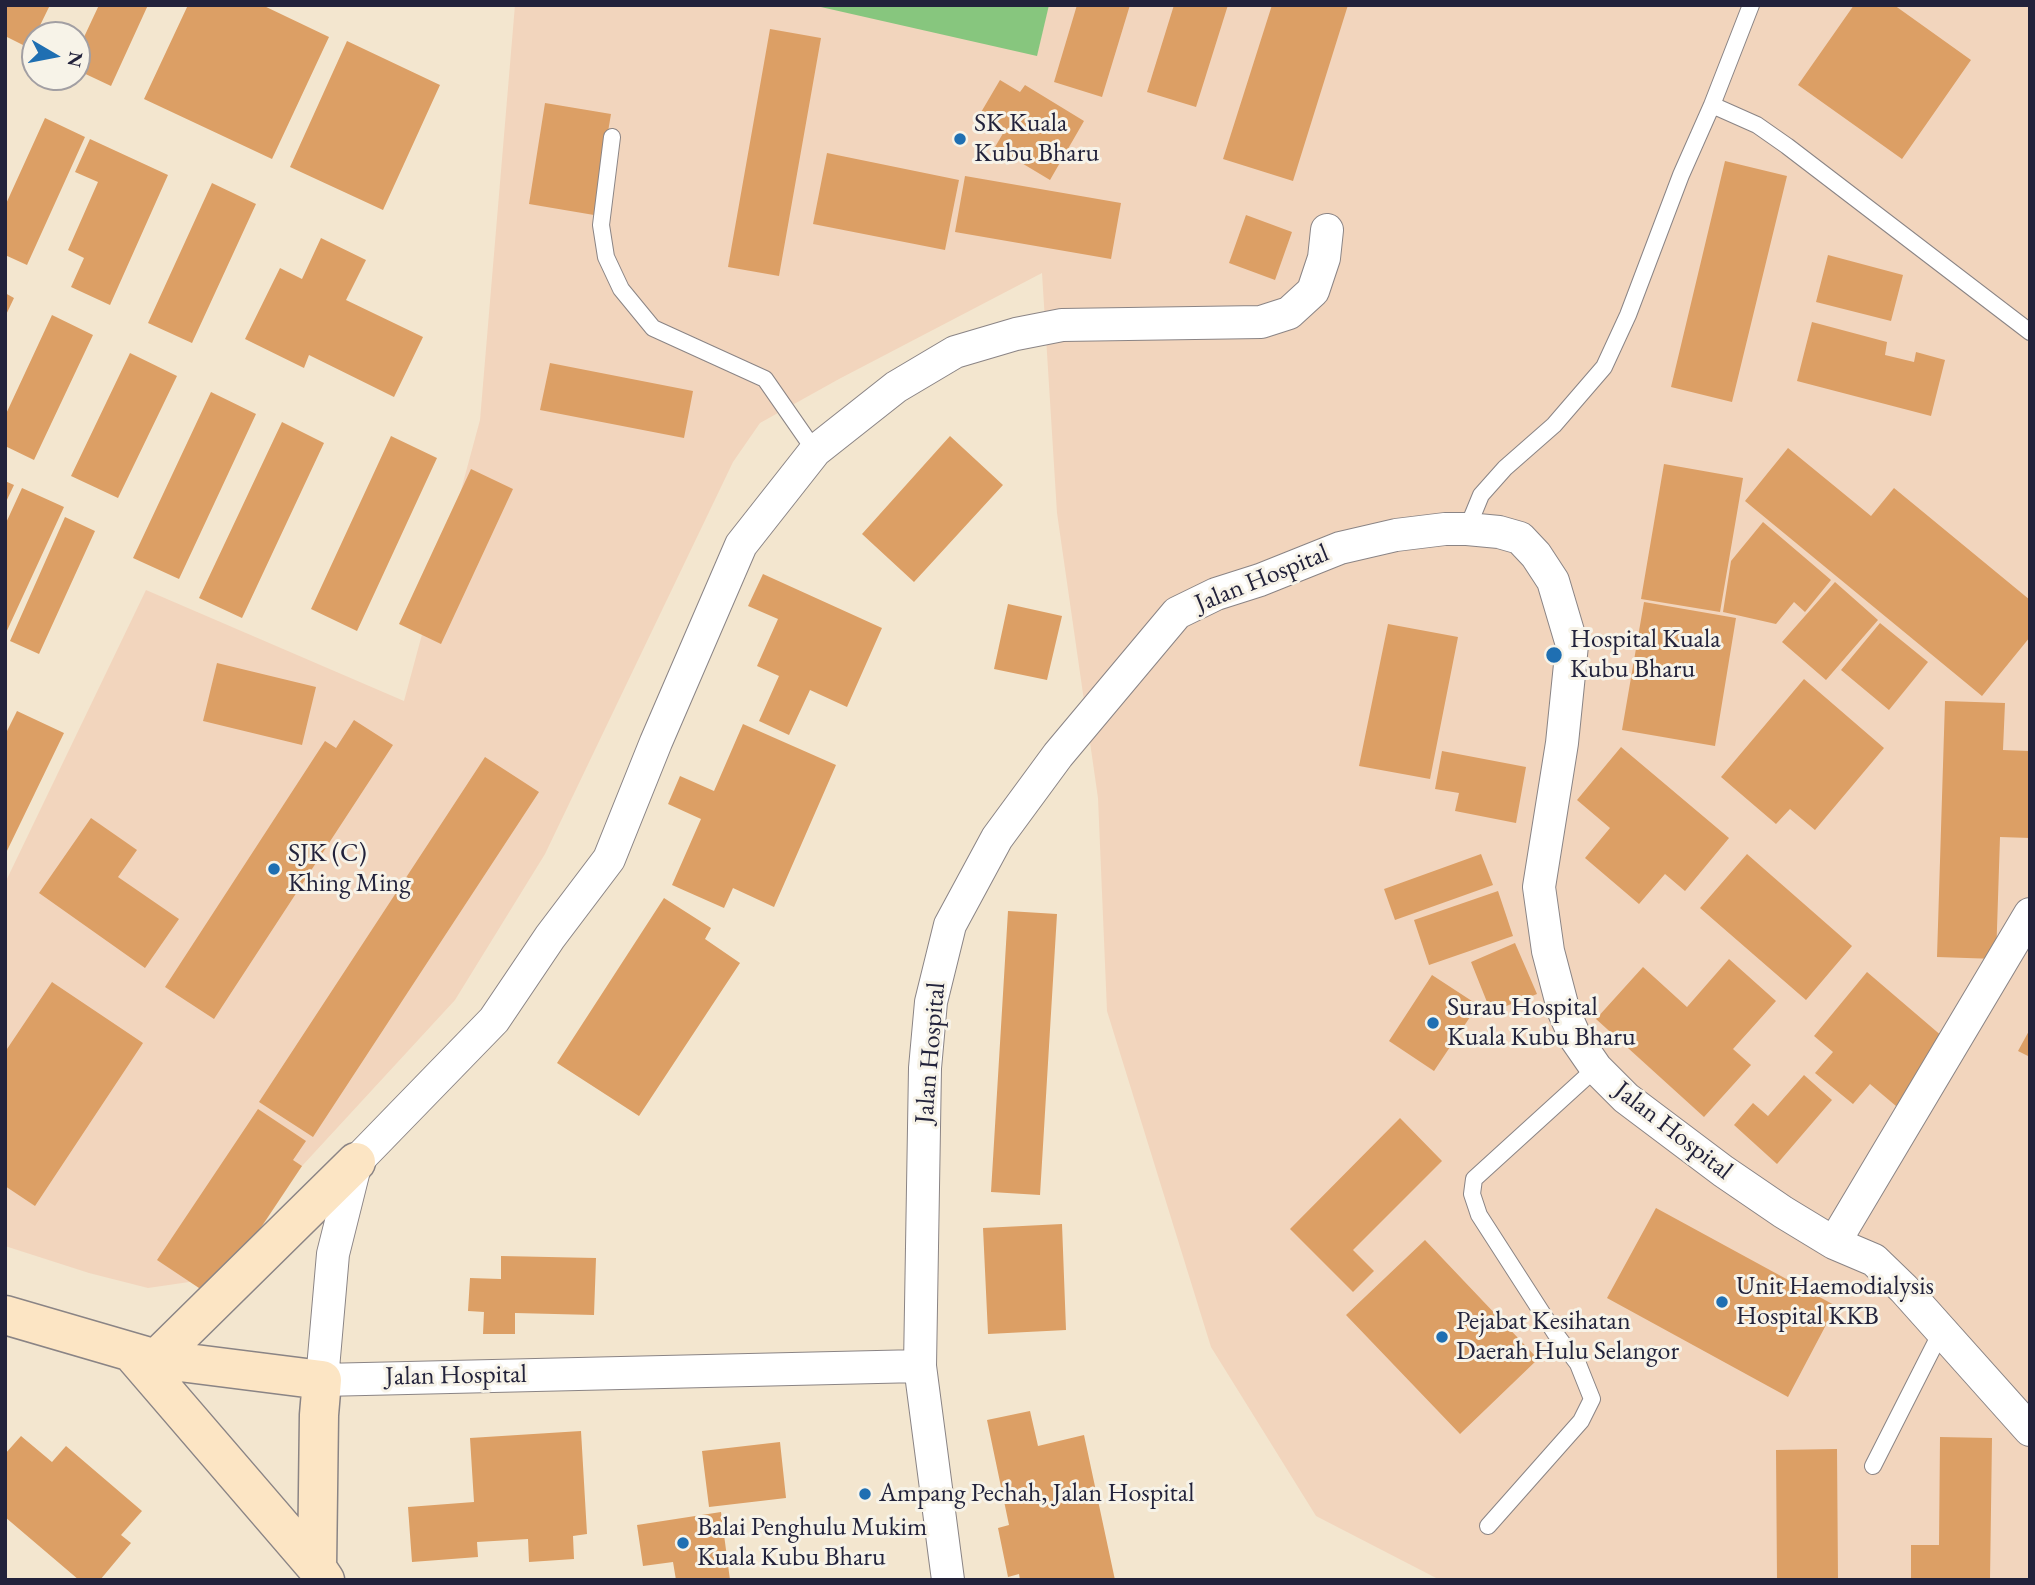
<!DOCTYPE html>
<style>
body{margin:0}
#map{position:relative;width:2035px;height:1585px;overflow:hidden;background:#f3e6cf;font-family:"EB Garamond",serif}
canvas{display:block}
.frame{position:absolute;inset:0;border:7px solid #22223b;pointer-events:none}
.north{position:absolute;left:21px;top:21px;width:70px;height:70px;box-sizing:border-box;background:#f7f3e8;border:2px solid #a29fa3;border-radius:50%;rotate:100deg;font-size:19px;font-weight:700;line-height:28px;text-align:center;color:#22223b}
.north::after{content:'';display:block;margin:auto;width:24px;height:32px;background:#1f6fb2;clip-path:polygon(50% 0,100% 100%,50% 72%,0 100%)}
</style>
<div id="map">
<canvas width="2035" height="1585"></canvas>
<div class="frame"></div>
<div class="north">N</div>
</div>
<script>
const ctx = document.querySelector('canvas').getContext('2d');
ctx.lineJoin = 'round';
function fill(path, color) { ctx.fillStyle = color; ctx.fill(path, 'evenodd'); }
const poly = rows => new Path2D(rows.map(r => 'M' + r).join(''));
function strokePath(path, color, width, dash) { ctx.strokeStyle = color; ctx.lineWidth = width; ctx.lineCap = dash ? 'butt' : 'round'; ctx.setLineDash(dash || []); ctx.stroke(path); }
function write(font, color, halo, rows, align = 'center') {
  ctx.font = font + ' "EB Garamond",serif'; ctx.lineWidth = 6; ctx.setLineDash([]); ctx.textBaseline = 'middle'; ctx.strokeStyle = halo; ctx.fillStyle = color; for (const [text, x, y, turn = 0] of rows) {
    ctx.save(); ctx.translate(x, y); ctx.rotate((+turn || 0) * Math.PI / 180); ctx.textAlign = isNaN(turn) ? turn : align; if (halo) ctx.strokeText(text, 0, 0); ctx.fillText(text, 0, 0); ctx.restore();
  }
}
fill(poly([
 [515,5,2030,5,2030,1580,1440,1580,1316,1516,1211,1347,1107,1011,1098,798,1057,513,1042,273,839,379,760,423,733,462,545,854,455,1000,196,1281,148,1288,89,1273,5,1246,5,883,146,590,404,701,480,420]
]), '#f2d5bd');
fill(poly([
 [812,5,1049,5,1037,56]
]), '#87c67e');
fill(poly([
 [5,5,50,5,29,48,5,36],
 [99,5,148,5,111,86,77,70,77,52],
 [188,5,262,5,329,37,272,159,144,99],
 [1077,5,1130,5,1102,97,1054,82],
 [1174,5,1228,5,1196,107,1147,92],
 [1272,5,1348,5,1293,181,1223,159],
 [1854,5,1894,5,1971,60,1902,159,1798,85],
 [770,29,821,38,779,276,728,267],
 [347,41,440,85,383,210,290,167],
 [1000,80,1020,92,1025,85,1084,121,1050,180,995,147,1005,130,980,114],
 [545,103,611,114,594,215,529,204],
 [45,118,85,137,27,265,5,255,5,206],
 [90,139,168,175,110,305,71,287,84,258,68,250,98,182,75,172],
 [827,153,959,180,945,250,813,224],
 [1725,161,1787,176,1732,402,1671,387],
 [965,176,1121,203,1111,259,955,232],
 [212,183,256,204,192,343,148,323],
 [1246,215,1292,232,1275,280,1229,263],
 [321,238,366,260,346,300,423,337,394,397,309,355,304,368,245,339,280,268,302,279],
 [1828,255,1903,275,1891,321,1816,302],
 [5,293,14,298,5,317],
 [52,315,93,335,34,460,5,446,5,416],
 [1812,322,1887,342,1885,355,1914,362,1916,352,1945,360,1931,416,1797,381],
 [130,353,177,376,118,498,71,476],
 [550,363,693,391,684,438,540,410],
 [211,392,256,414,179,579,133,558],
 [282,422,324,443,242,618,199,598],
 [391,436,437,458,357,631,311,609],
 [950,436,1003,485,914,582,862,534],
 [1788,448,1871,516,1894,488,2030,600,2030,637,1982,696,1745,501],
 [1664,464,1743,478,1720,612,1641,599],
 [471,469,513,489,441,644,399,624],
 [5,481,14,485,5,504],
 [22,488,64,507,5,635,5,525],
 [65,517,95,531,39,654,10,641],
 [1763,522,1831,580,1805,612,1794,602,1776,624,1723,612,1731,561],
 [763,574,882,628,847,707,810,690,789,735,759,721,779,676,757,666,778,619,748,606],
 [1835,582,1878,620,1826,680,1782,642],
 [1644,602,1736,618,1715,746,1622,730],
 [1008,604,1062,616,1047,680,994,669],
 [1880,623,1928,662,1889,710,1841,670],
 [1388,624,1458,637,1430,779,1359,766],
 [217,663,316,687,302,745,203,721],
 [1804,679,1884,748,1815,830,1790,809,1776,824,1721,777],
 [1945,701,2005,703,2003,750,2030,751,2030,838,2000,837,1996,959,1937,957],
 [17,711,64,733,5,855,5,735],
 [354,720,393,745,214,1019,165,987,325,741,336,748],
 [743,724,836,765,774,907,733,888,724,908,672,885,701,819,668,804,680,776,714,791],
 [1621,747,1729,838,1685,891,1665,874,1639,904,1585,858,1610,828,1577,800],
 [1442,751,1526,767,1516,823,1455,811,1459,793,1435,789],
 [485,757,539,792,313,1137,259,1102],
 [91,818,137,850,118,877,179,919,145,968,39,893],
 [1481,854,1493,885,1395,920,1384,889],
 [1747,854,1852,946,1806,1000,1700,908],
 [1498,891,1513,936,1429,965,1414,920],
 [664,898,711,928,705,939,740,963,639,1116,557,1063],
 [1008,911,1057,914,1040,1195,991,1192],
 [1515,943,1537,994,1491,1012,1471,962],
 [1729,959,1776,1001,1733,1049,1751,1065,1704,1117,1596,1019,1643,967,1687,1007],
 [1867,972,1950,1043,1896,1106,1870,1084,1853,1104,1815,1073,1833,1052,1814,1036],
 [1432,975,1478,1005,1434,1071,1389,1041],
 [52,982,143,1043,35,1206,5,1186,5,1052],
 [2030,1029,2030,1057,2018,1051],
 [1804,1075,1832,1100,1777,1164,1734,1125,1753,1103,1768,1116],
 [258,1109,306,1141,293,1160,302,1166,214,1298,157,1260],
 [1400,1118,1442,1161,1353,1250,1374,1271,1353,1292,1290,1229],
 [1656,1208,1836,1306,1788,1397,1607,1298],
 [1062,1224,1066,1330,988,1334,983,1228],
 [1425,1240,1538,1359,1460,1434,1346,1315],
 [501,1256,596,1258,594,1315,515,1313,515,1334,483,1334,484,1312,468,1311,470,1278,501,1279],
 [1030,1411,1038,1446,1084,1435,1115,1580,1020,1580,1019,1574,1008,1577,998,1528,1009,1525,987,1420],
 [581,1431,587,1534,573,1536,574,1559,529,1562,528,1539,477,1542,478,1557,412,1562,408,1507,474,1502,470,1438],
 [21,1436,52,1462,66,1446,142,1511,121,1535,131,1543,100,1580,79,1580,5,1517,5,1454],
 [1940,1437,1992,1438,1990,1580,1911,1580,1911,1545,1939,1545],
 [780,1442,786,1498,709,1507,702,1451],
 [1837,1449,1838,1580,1777,1580,1776,1450],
 [721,1512,730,1580,676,1580,673,1562,643,1566,637,1525]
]), '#dc9f65');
const lane = poly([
 [1712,105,1751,5],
 [612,137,601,225,606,257,621,289,653,328,765,379,815,451],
 [1467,529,1481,495,1505,468,1554,425,1604,367,1628,315,1681,175,1712,105,1757,125,1787,146,2030,332],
 [1873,1466,1941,1332],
 [1488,1526,1581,1421,1592,1399,1578,1364,1555,1333,1479,1215,1472,1194,1474,1179,1596,1068]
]);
const street = poly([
 [1834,1243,2030,914],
 [920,1366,322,1380,333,1254,356,1162,494,1020,550,937,609,859,656,742,741,545,815,451,896,387,955,352,1016,334,1062,325,1261,322,1289,313,1313,291,1324,258,1327,230],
 [948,1580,920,1366,925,1068,931,1002,950,925,997,838,1058,755,1177,613,1216,594,1260,580,1340,548,1396,535,1445,529,1467,529,1499,532,1520,538,1536,555,1553,581,1572,645,1562,743,1539,887,1548,951,1564,1012,1576,1039,1596,1068,1626,1098,1723,1171,1783,1212,1834,1243,1874,1260,1904,1289,2030,1430]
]);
const secondary = poly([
 [5,1315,156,1359,322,1380,319,1415,317,1568,325,1580],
 [132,1353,317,1568],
 [156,1359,356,1162]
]);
strokePath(lane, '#8a8485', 18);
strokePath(street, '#8a8485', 34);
strokePath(secondary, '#8a8485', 41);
strokePath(lane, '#fff', 16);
strokePath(street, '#fff', 32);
strokePath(secondary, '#fce5c4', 38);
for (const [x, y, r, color] of [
 [960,139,7,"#1f6fb2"],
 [1554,655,9,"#1f6fb2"],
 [274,869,7,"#1f6fb2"],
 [1433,1023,7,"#1f6fb2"],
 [1722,1302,7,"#1f6fb2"],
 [1442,1337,7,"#1f6fb2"],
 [865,1494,7,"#1f6fb2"],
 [683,1543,7,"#1f6fb2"]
]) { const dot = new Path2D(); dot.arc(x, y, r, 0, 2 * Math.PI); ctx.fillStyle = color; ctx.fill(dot); strokePath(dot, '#f7f3e8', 2.5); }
write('26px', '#22223b', '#f7f3e8', [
 ["SK Kuala",974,124],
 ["Kubu Bharu",974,154],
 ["Hospital Kuala",1570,640],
 ["Kubu Bharu",1570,670],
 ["SJK (C)",288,854],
 ["Khing Ming",288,884],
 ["Surau Hospital",1447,1008],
 ["Kuala Kubu Bharu",1447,1038],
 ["Unit Haemodialysis",1736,1287],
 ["Hospital KKB",1736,1317],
 ["Pejabat Kesihatan",1456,1322],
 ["Daerah Hulu Selangor",1456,1352],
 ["Ampang Pechah, Jalan Hospital",879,1494],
 ["Balai Penghulu Mukim",697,1528],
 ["Kuala Kubu Bharu",697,1558]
], 'left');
write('26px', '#22223b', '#f7f3e8', [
 ["Jalan Hospital",1262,579,-22],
 ["Jalan Hospital",931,1053,-85],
 ["Jalan Hospital",1673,1131,38],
 ["Jalan Hospital",456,1376,-1]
]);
</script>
